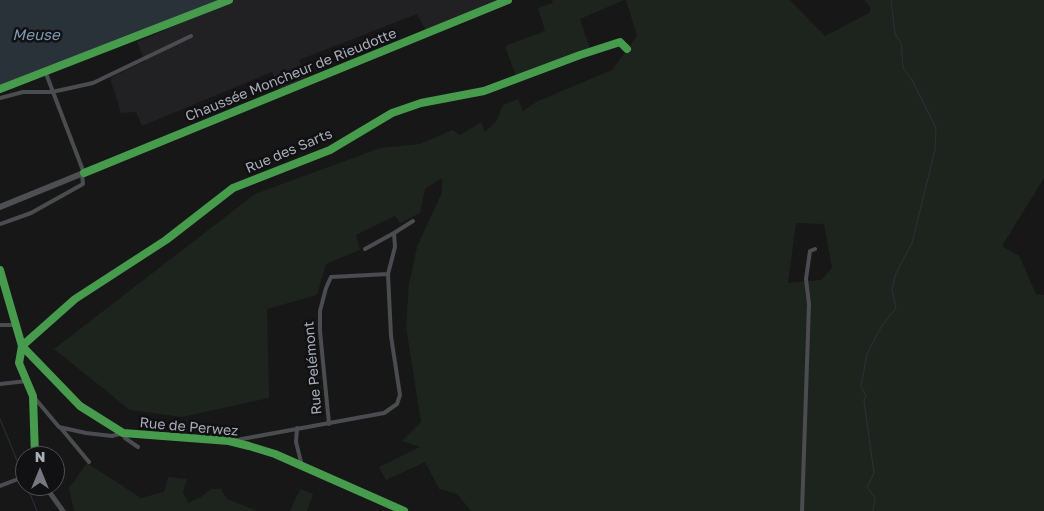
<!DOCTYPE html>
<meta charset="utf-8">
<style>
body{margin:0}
#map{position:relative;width:1044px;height:511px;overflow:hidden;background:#171717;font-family:"Golos Text",sans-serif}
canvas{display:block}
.north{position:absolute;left:15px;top:446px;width:50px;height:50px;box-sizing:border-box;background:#111113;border:1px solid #4d4f55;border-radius:50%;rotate:0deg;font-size:14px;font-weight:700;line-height:20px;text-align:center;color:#a8adb8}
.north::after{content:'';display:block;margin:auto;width:18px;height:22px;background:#757880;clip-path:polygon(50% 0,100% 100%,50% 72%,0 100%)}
</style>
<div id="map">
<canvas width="1044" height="511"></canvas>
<div class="north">N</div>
</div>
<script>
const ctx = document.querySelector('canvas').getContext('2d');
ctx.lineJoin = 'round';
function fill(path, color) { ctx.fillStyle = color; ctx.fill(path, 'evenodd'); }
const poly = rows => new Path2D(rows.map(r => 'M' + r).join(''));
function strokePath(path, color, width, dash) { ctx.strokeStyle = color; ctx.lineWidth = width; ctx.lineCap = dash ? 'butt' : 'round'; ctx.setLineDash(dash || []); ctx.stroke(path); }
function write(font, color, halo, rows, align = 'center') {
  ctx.font = font + ' "Golos Text",sans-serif'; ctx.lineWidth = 5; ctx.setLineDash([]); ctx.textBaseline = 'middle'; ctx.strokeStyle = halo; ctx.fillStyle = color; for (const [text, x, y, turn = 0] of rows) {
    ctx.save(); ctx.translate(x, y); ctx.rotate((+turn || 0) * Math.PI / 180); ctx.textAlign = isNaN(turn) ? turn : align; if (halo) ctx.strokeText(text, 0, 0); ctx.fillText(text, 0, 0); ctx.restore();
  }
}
fill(poly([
 [234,0,508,0,427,33,417,14,299,60,307,77,279,89,272,72,142,126,136,112,121,113,110,78,145,61,137,42]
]), '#212123');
fill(poly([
 [552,0,624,0,580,19,590,49,516,76,505,46,545,31,538,8,553,3],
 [626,0,790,0,825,36,869,13,871,8,864,0,1044,0,1044,178,1002,246,1019,256,1036,294,1044,295,1044,511,471,511,457,494,439,489,425,462,386,480,379,467,420,447,402,441,421,422,406,327,409,284,417,247,442,192,442,178,425,189,420,213,400,223,395,216,356,235,360,250,326,264,317,295,267,309,269,398,182,417,130,410,54,349,255,194,380,148,420,144,452,130,460,135,481,122,485,132,497,120,503,105,518,99,523,111,538,101,612,70,637,36],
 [796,223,824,224,832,268,821,280,788,283],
 [87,463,141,498,164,492,168,477,187,479,183,492,188,503,201,497,211,489,221,489,227,499,258,511,74,511,69,488],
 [300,489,313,494,307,511,290,511]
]), '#1d241e');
fill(poly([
 [0,0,221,0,0,87]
]), '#2a3239');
strokePath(poly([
 [0,419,25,480],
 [27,486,37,511],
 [873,511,875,498,867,487,874,473,864,401,866,396,861,386,867,354,881,327,896,308,892,290,896,273,912,243,935,150,936,128,911,78,903,68,901,43,895,34,891,0]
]), '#2a3239', 1);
strokePath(poly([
 [45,71,84,173],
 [0,98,23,92,52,92,93,83,191,36],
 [0,224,31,213,83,184,82,174],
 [365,249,394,233],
 [0,325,16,325],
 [22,346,75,299,166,240,233,188,330,150,392,113,421,103,484,91,580,55,620,42,627,49],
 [0,384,27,381],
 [33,396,59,427,86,433,112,436,123,433,125,438,138,447],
 [329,424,320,331,320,311,326,288,331,277,388,274],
 [60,427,89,462],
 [297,428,296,442,302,466],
 [231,441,384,413,397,404,400,395,391,336,388,274,395,247,394,233,413,221],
 [0,486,21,478],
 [802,511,809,304,806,279,810,251,815,249]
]), '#4b4c50', 4);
strokePath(poly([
 [0,270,22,346],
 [22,346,80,406,123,433,229,441,249,446,275,454,404,511],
 [22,346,19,363,33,396,35,456],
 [45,486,63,511]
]), '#4b4c50', 5);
strokePath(poly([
 [0,207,508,0]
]), '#4d4f52', 6);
strokePath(poly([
 [0,89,229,0],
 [84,173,508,0],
 [0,270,22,346],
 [22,346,75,299,166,240,233,188,330,150,392,113,421,103,484,91,580,55,620,42,627,49],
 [22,346,80,406,123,433,229,441,249,446,275,454,404,511],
 [22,346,19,363,33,396,35,456]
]), '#469c4c', 8);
write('14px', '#a8adb8', '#111113', [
 ["Chaussée Moncheur de Rieudotte",291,75,-22],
 ["Rue des Sarts",289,151,-23],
 ["Rue Pelémont",313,368,-95],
 ["Rue de Perwez",189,427,5]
]);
write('italic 15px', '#7f9bb3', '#111113', [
 ["Meuse",36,35]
]);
</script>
